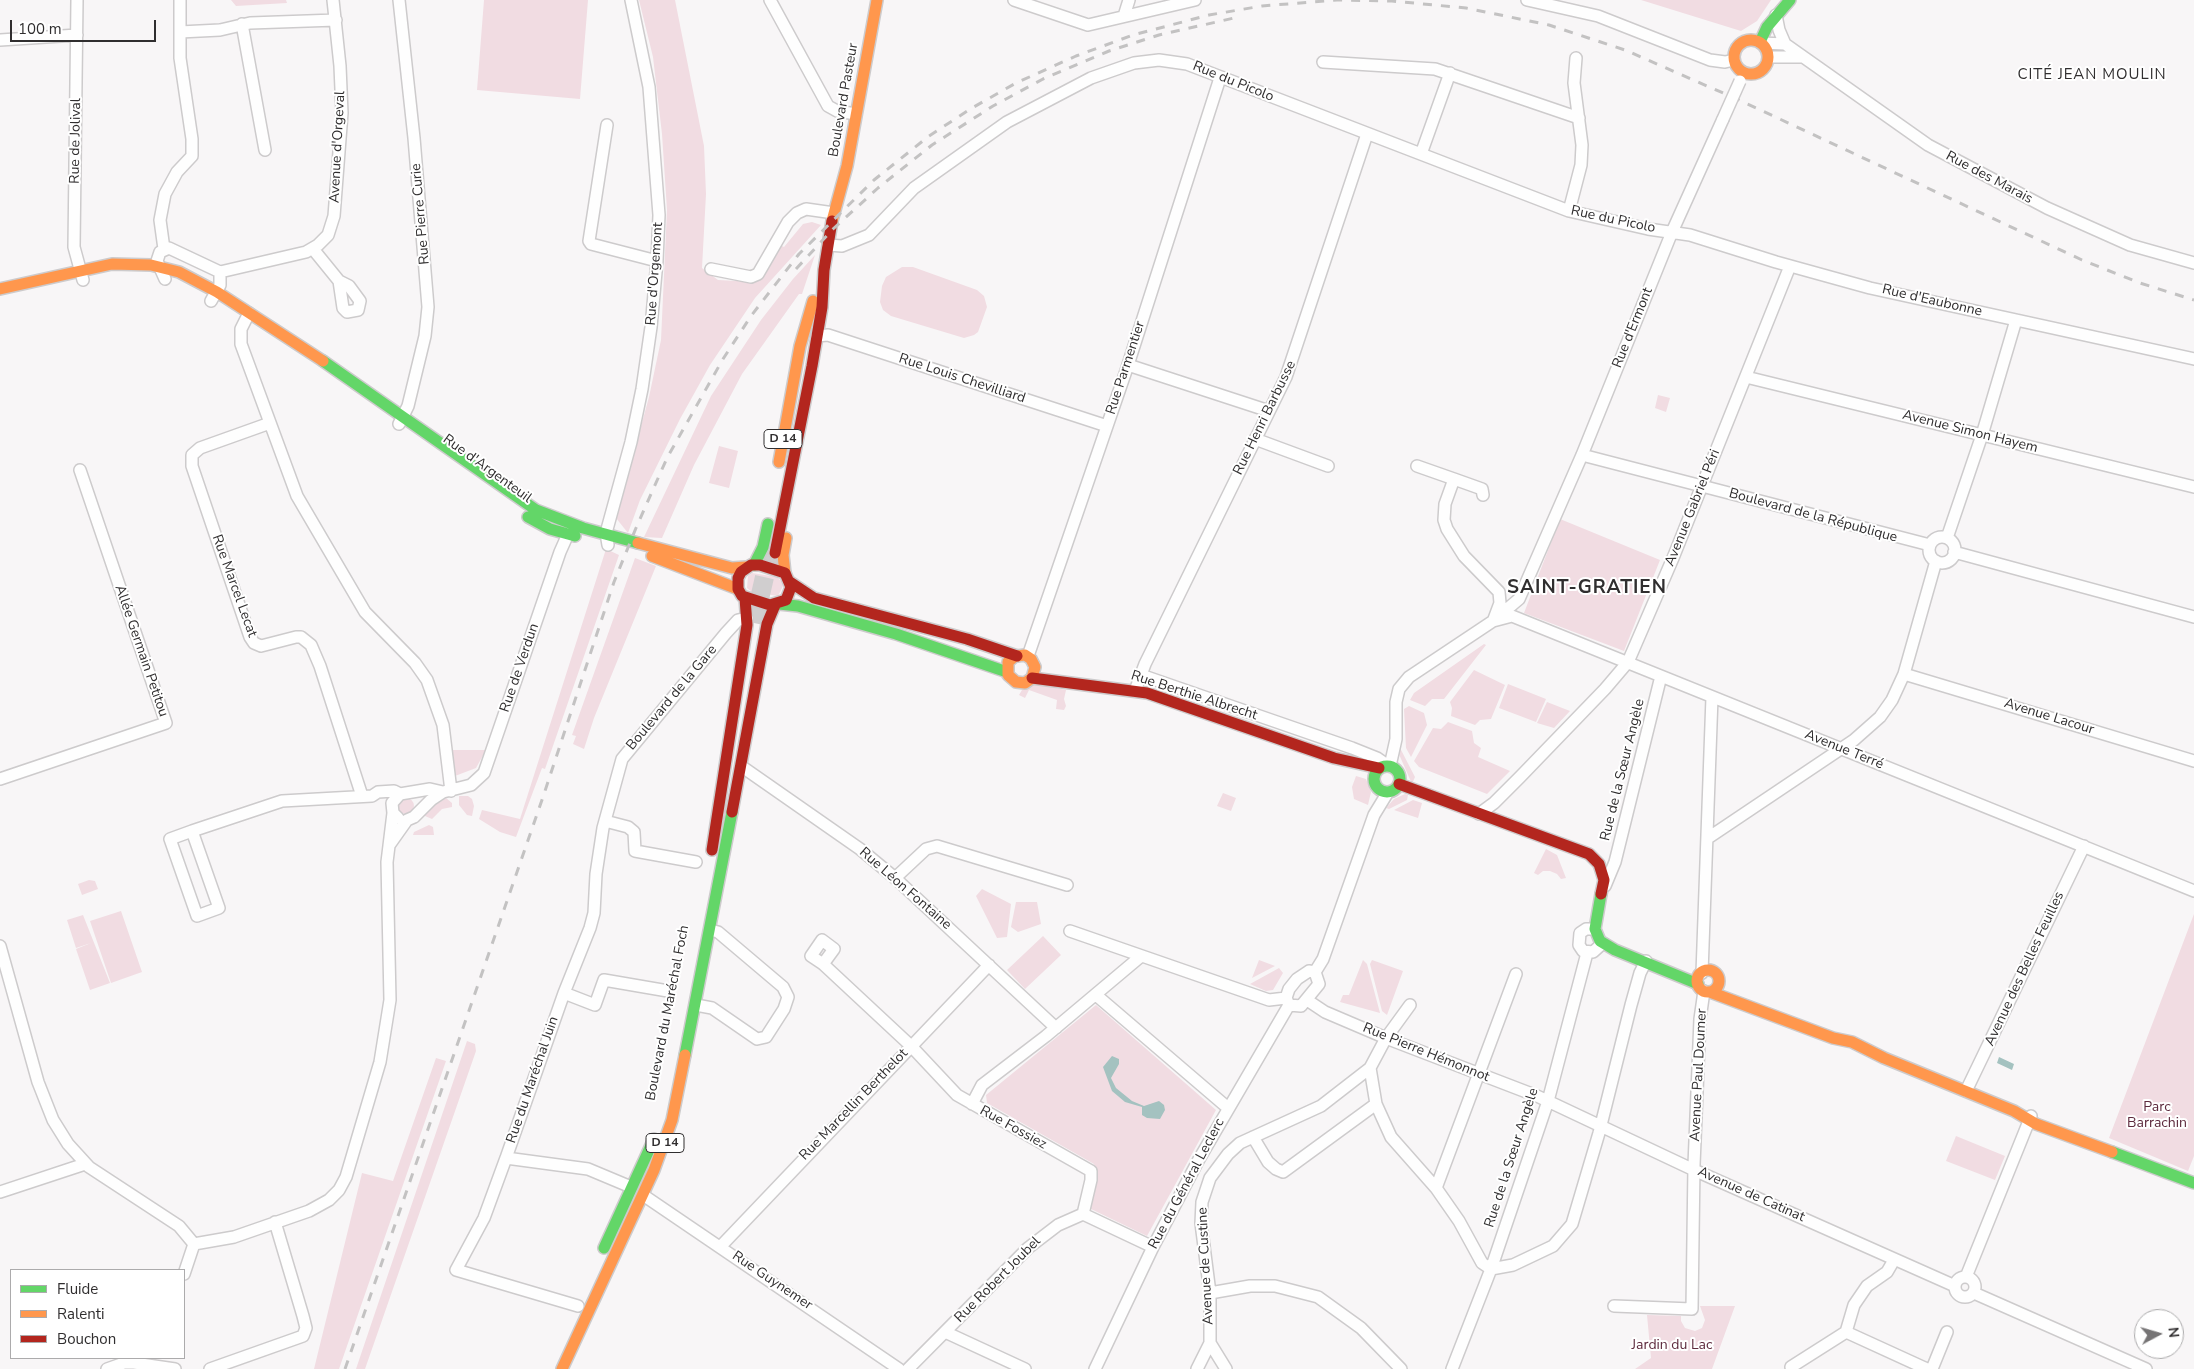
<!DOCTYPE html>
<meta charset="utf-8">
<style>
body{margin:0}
#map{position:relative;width:2194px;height:1369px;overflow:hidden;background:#f8f6f7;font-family:"Nunito Sans",sans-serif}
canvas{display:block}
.legend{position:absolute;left:10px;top:1269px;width:175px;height:90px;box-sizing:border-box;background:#fff;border:1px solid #acabac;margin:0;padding:6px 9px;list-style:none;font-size:15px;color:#302e2f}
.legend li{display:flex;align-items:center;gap:10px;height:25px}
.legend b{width:25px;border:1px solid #acabac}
.north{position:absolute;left:2134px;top:1309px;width:50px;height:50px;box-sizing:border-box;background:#fff;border:1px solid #acabac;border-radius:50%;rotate:84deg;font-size:14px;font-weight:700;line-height:20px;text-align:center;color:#302e2f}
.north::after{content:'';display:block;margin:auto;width:18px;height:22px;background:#767475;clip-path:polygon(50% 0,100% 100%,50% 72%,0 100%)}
.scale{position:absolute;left:10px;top:20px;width:146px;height:22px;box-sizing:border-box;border:2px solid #302e2f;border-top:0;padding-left:6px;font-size:15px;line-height:18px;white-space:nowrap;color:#302e2f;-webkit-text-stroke:4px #fff;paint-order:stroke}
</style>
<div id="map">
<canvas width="2194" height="1369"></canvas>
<ul class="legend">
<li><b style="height:6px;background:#63d668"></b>Fluide</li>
<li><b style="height:6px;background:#ff974d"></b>Ralenti</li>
<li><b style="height:6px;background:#b3261e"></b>Bouchon</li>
</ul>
<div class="north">N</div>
<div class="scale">100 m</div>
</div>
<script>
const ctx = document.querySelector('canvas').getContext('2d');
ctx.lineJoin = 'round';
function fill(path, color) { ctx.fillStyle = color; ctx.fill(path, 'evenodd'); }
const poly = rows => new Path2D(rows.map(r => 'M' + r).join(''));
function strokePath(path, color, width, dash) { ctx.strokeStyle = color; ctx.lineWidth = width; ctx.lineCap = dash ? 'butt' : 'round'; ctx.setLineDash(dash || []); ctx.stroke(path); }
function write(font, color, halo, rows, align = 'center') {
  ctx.font = font + ' "Nunito Sans",sans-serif'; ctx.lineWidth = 4; ctx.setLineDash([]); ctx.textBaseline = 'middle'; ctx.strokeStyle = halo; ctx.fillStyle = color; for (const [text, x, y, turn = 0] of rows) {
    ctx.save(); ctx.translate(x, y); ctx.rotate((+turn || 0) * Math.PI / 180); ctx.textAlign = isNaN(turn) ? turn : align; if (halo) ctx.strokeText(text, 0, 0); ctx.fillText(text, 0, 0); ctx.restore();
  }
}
fill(poly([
 [231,0,286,0,287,3,236,6],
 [484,0,588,0,580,99,477,90],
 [639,0,675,0,704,146,706,194,702,268,718,280,755,282,780,245,784,247,803,224,812,222,821,225,755,298,710,365,680,419,640,500,628,533,616,518,649,397,661,340,667,210,662,134,653,57],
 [1641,0,1771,0,1757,21,1741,31],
 [815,255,802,294,799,294,742,374,694,465,662,538,644,537,711,396,761,320,793,279],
 [902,267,913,267,977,290,984,296,987,307,978,332,974,335,964,338,891,316,883,310,880,302,882,286,886,277],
 [1658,395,1670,398,1666,412,1655,408],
 [719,446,738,451,729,488,709,483],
 [1560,519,1660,560,1624,651,1524,613],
 [606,549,619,555,545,769,542,768,516,837,500,832,479,819,482,810,520,819],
 [635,558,656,566,594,718,584,749,573,744,576,736,572,735],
 [752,573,777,577,784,584,778,596,752,592,747,588,748,576],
 [1484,644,1486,645,1444,699,1432,699,1425,706,1410,700,1414,693],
 [1474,670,1505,685,1491,719,1480,720,1475,725,1451,716,1452,708,1450,702],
 [1036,684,1066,690,1064,699,1066,706,1064,710,1056,709,1057,700,1029,690,1025,698,1019,695,1022,690],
 [1508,684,1546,699,1536,722,1499,708],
 [1547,702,1570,711,1554,728,1537,723],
 [1409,706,1424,713,1427,725,1411,757,1406,748,1404,709],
 [1448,722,1472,731,1474,743,1481,748,1478,757,1510,771,1487,794,1419,767,1414,761,1433,728,1441,729],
 [1399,746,1415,777,1412,784,1398,752],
 [451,750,486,750,476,768,455,776,452,772],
 [1356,776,1366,779,1371,792,1368,805,1354,799,1352,787],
 [1223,793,1236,798,1231,811,1217,806],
 [1405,794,1408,795,1407,800,1389,809,1386,808,1394,799],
 [459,796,468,796,472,799,474,806,472,816,467,815,459,805],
 [446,798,452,803,452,807,442,809,432,819,425,816,424,812],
 '398 806a8 8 0 1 1 16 0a8 8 0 1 1-16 0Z',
 [1413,800,1422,803,1418,818,1394,810],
 [429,825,433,827,434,835,413,835,414,832],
 [1546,849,1557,855,1566,878,1561,879,1557,874,1550,871,1543,871,1538,875,1534,873],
 [89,880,95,881,98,889,82,895,78,884],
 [982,889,1011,904,1007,937,997,938,976,896],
 [1016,902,1037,902,1041,924,1018,932,1011,927],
 [121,911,142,972,111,983,90,921],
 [2194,914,2194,1156,2188,1171,2109,1138],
 [83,915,110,983,90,990,76,949,91,943,76,948,67,920],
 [1043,936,1061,955,1025,989,1007,970],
 [1259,960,1275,966,1252,978],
 [1363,960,1367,964,1380,1013,1340,1002,1343,995,1349,995],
 [1372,960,1403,971,1387,1015,1382,1011,1370,964],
 [1279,968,1283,973,1273,990,1266,991,1250,984],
 [1096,1005,1216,1110,1147,1236,1091,1209,1090,1202,1098,1176,1094,1164,987,1103,986,1095],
 [467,1041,475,1044,476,1051,365,1369,356,1369],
 [436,1058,446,1061,339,1369,314,1369,362,1173,393,1181],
 [1956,1136,2005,1156,1995,1180,1946,1161],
 [1700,1306,1735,1306,1712,1369,1635,1369,1651,1358,1647,1315,1681,1316,1681,1321,1685,1328,1695,1331,1702,1328,1705,1320]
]), '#f1dce2');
fill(poly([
 [1112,1056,1119,1059,1119,1064,1111,1078,1116,1088,1132,1101,1144,1106,1159,1101,1164,1105,1165,1110,1160,1119,1147,1118,1142,1115,1142,1107,1125,1102,1112,1091,1103,1067],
 [1999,1057,2014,1064,2012,1070,1997,1063]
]), '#a4c2c0');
strokePath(poly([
 [754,623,770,553]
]), '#d0cecf', 19, [19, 9]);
const street = poly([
 [77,0,74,247,83,280],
 [399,0,414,138,428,307,425,336,408,406,399,424],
 [770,0,828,106,837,111,856,114],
 [1014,0,1088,25,1195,0],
 [1527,0,1598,16,1710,60,1725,62,1734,60],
 [1776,15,1779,30,1785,44,1928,145,2047,208,2130,245,2194,263],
 [1124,16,1129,0],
 [242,24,265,150],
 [180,32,220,30,250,23,336,20],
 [0,40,77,35],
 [1761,43,1785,44],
 [1769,57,1803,57],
 [1323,62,1435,69,1579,118],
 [607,125,589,241,591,244,657,261],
 [1421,154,1450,73],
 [1569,211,1581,165,1582,145,1574,83,1576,58],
 [828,245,842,246,869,235,914,188,1007,122,1091,78,1134,63,1159,60,1187,64,1569,211,1648,229,1690,235,1776,262,1870,288,2194,359],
 [164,249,160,220,165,194,177,172,192,156,192,139,180,58,180,0],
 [313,249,339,281,343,308,347,312,358,310,360,301,349,286,339,281],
 [711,269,751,277,758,274,788,222,797,213,806,209,834,213],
 [220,272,306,252,318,245,328,235,334,216,342,113,340,66,333,0],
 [165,279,157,261,160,252,169,248,220,272,220,285,211,301],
 [249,313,241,329,241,344,297,496,365,612,415,663,427,680,443,725,451,791],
 [817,336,828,335,1107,426],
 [1128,365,1269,411],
 [1746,377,2194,487],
 [270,423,200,448,192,455,192,466,250,637,254,643,261,646,296,637,301,637,311,645,320,666,362,796],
 [1255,439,1328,466],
 [1582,455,1930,545],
 [1417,466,1454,479,1445,504,1444,520,1447,529,1464,556,1499,592,1500,603,1494,619],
 [1454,479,1482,489,1483,495],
 '1929 550a13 13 0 1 1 26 0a13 13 0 1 1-26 0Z',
 [1947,538,1982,435,2016,320],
 [608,545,606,533,631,442,642,389,651,327,657,261,659,215,649,87,631,0],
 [1954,552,2194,617],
 [1493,621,1512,616,2194,891],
 [1028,656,1127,368,1220,78],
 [1904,674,2194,761],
 [1141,675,1352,748,1377,758,1387,765],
 [1135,691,1145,664,1286,377,1367,134],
 [741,766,860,849,895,878,1056,1028],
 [1390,766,1396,739,1396,702,1399,689,1409,677,1493,621,1519,599,1582,455,1672,232,1723,119],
 [0,779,166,723,80,470],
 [1479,814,1494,803,1520,777,1605,689,1628,662,1673,558,1790,266],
 [398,818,393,813,392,803,400,794,430,789,443,792],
 [605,821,628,827,634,832,635,851,696,862],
 [192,831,219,908,197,916,170,839,192,831,282,801,372,796,378,792,394,791,400,794],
 [1708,838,1854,740,1880,717,1892,700,1904,674,1936,561],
 [390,844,407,820,414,817,431,800,443,792,471,785,484,773,560,552,568,534,574,531],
 [895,878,926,849,937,846,1067,885],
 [1605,886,1615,862,1661,676],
 [1595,929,1586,929,1580,933,1579,945,1583,951,1593,952,1603,943],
 [1070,931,1269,1000,1286,998],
 [0,946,38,1082,53,1120,68,1144,89,1167,179,1226,194,1244],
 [823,964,834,949,822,940,811,956,823,964,911,1046,957,1095,1091,1171,1091,1180,1083,1214],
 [1309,971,1315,972,1319,984,1301,1006,1289,1005,1286,998,1289,989,1297,979,1309,971],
 [1315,972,1323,959,1374,815,1388,792],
 [1702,973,1712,697],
 [564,993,595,1005,604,980,668,991],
 [1096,995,1228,1108],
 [1307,1000,1325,1012,1386,1038,1537,1096,1694,1170,1955,1286],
 [696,1005,712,1008,757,1039,766,1037,784,1009,788,997,783,987,718,932,710,930],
 [1410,1005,1386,1038,1370,1068,1376,1104,1391,1137,1436,1188,1459,1221,1482,1263,1491,1269],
 [1966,1091,2084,846],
 [972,1104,982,1085,1046,1036,1140,957],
 [1253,1137,1268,1162,1276,1169,1283,1172,1376,1104],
 [506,1158,484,1218,456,1270,578,1306],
 [631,1187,588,1169,506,1158,564,993,590,928,594,913,596,874,603,828,622,759,726,633,738,620,747,618],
 [1436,1188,1516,974],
 [0,1192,85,1164],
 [643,1195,899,1369],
 [194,1244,234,1237,309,1211,329,1200,339,1190,346,1177,380,1062,390,1000,387,862,393,813],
 [721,1246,989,965],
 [1894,1260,1887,1272,1867,1286,1854,1305,1846,1332,1927,1369],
 [1491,1269,1513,1265,1553,1246,1572,1224,1599,1133,1631,1005,1640,973,1646,961],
 [184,1274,194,1244],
 '1955 1287a10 10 0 1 1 20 0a10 10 0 1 1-20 0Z',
 [1966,1277,2031,1116],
 [1210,1293,1250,1286,1275,1286,1318,1297,1361,1328,1401,1369],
 [1974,1293,2146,1369],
 [1614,1306,1692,1309,1694,1165,1700,1019,1704,991],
 [945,1332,1025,1369],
 [1210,1343,1226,1369],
 [1791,1367,1846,1332],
 [107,1369,124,1363,134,1363,175,1369],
 [210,1369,303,1336,306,1328,303,1316,275,1222],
 [908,1369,1028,1248,1058,1225,1083,1214,1153,1247],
 [1095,1369,1153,1247,1198,1161,1289,1005],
 [1197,1369,1210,1343,1210,1293,1201,1223,1202,1202,1210,1178,1228,1154,1240,1143,1321,1106,1370,1068],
 [1452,1369,1491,1269,1548,1101,1587,953],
 [1932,1369,1947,1332]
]);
const fast = poly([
 [1760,42,1767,27,1790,0],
 [323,361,536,510,583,528,638,543],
 [528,517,550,529,575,536],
 [754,565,763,547,768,524],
 [779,604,798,606,896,634,1007,672],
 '1374 779a13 13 0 1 1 26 0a13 13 0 1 1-26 0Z',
 [1601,894,1595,929,1600,941,1615,950,1698,984],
 [685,1055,732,812],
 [2112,1152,2194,1183],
 [604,1248,654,1139]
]);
const slow = poly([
 '1734 57a17 17 0 1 1 34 0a17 17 0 1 1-34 0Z',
 [832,221,847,166,877,0],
 [0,289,112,264,151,265,179,272,217,292,323,361],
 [779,462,800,346,813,301],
 [638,543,732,568,746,567],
 [652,556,738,589],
 [785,573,783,555,786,538],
 [1015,656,1008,662,1008,675,1016,682,1025,683,1032,678,1035,667,1031,659,1025,655,1017,656],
 '1697 981a11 11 0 1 1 22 0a11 11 0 1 1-22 0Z',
 [1710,992,1833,1038,1852,1042,1884,1058,2014,1111,2036,1124,2112,1152],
 [562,1369,654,1170,672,1120,685,1055]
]);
const jam = poly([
 [775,553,812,366,822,307,824,270,832,221],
 [751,565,760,565,785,573,791,587,786,600,770,605,742,596,738,589,738,578,741,572,751,565],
 [790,582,814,598,967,639,1017,656],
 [1032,678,1147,693,1334,758,1379,768],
 [1399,784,1589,854,1599,864,1604,880,1601,894],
 [732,812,767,624,775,605],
 [712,850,747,625,745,598]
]);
strokePath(street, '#cdcbcc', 14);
strokePath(fast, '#cdcbcc', 14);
strokePath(slow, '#cdcbcc', 14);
strokePath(jam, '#cdcbcc', 14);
strokePath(street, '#fefefe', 11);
strokePath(fast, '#63d668', 11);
strokePath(slow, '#ff974d', 11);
strokePath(jam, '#b3261e', 11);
strokePath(poly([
 [796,269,833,229,878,188,932,145,993,106,1043,79,1109,51,1159,35,1234,18],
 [345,1369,544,794,614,582,636,528,667,458,723,359,751,316,799,254,874,180,929,136,972,108,1016,83,1076,56,1133,35,1209,15,1262,6,1337,0,1392,1,1466,8,1549,25,1625,50,1739,100,2082,260,2140,283,2194,300]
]), '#c3c2c2', 3, [9, 9]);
const streetBridge = poly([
 [1723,119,1740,81]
]);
strokePath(streetBridge, '#cdcbcc', 14, []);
strokePath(streetBridge, '#fefefe', 11);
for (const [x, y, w] of [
 [783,439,38],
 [665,1143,38]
]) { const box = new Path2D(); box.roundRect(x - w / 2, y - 9.5, w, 19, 4); ctx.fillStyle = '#fff'; ctx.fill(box); strokePath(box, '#302e2f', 1); }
write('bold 12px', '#302e2f', null, [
 ["D 14",783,439],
 ["D 14",665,1143]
]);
write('14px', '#302e2f', '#fff', [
 ["Rue du Picolo",1233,82,22],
 ["Boulevard Pasteur",844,100,-80],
 ["Rue de Jolival",76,141,-89],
 ["Avenue d'Orgeval",338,147,-87],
 ["Rue des Marais",1989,178,28],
 ["Rue Pierre Curie",421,214,-95],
 ["Rue du Picolo",1613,220,12],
 ["Rue d'Orgemont",655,274,-86],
 ["Rue d'Eaubonne",1932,301,13],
 ["Rue d'Ermont",1633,328,-68],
 ["Rue Parmentier",1126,368,-72],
 ["Rue Louis Chevilliard",962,379,18],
 ["Rue Henri Barbusse",1265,418,-64],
 ["Avenue Simon Hayem",1970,432,14],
 ["Rue d'Argenteuil",487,469,36],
 ["Avenue Gabriel Péri",1693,508,-68],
 ["Boulevard de la République",1813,516,15],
 ["Rue Marcel Lecat",234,586,70],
 ["Allée Germain Petitou",141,651,71],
 ["Rue de Verdun",520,668,-71],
 ["Rue Berthie Albrecht",1194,696,18],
 ["Boulevard de la Gare",672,698,-50],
 ["Avenue Lacour",2049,717,17],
 ["Avenue Terré",1844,750,22],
 ["Rue de la Sœur Angèle",1623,770,-76],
 ["Rue Léon Fontaine",905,889,41],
 ["Avenue des Belles Feuilles",2025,969,-65],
 ["Boulevard du Maréchal Foch",668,1013,-79],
 ["Rue Pierre Hémonnot",1426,1053,22],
 ["Avenue Paul Doumer",1699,1075,-87],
 ["Rue du Maréchal Juin",533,1080,-71],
 ["Rue Marcellin Berthelot",854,1105,-46],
 ["Rue Fossiez",1013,1128,29],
 ["Rue de la Sœur Angèle",1512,1158,-72],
 ["Rue du Général Leclerc",1187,1184,-62],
 ["Avenue de Catinat",1751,1195,24],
 ["Avenue de Custine",1206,1266,-93],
 ["Rue Robert Joubel",998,1280,-45],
 ["Rue Guynemer",772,1281,34]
]);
write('14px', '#5d2a3d', '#fff', [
 ["Parc",2157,1108],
 ["Barrachin",2157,1124],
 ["Jardin du Lac",1672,1346]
]);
ctx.letterSpacing = '1px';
write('15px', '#302e2f', '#fff', [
 ["CITÉ JEAN MOULIN",2092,75]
]);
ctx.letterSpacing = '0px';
ctx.letterSpacing = '1px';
write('bold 19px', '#302e2f', '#fff', [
 ["SAINT-GRATIEN",1587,588]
]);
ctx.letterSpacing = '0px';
</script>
